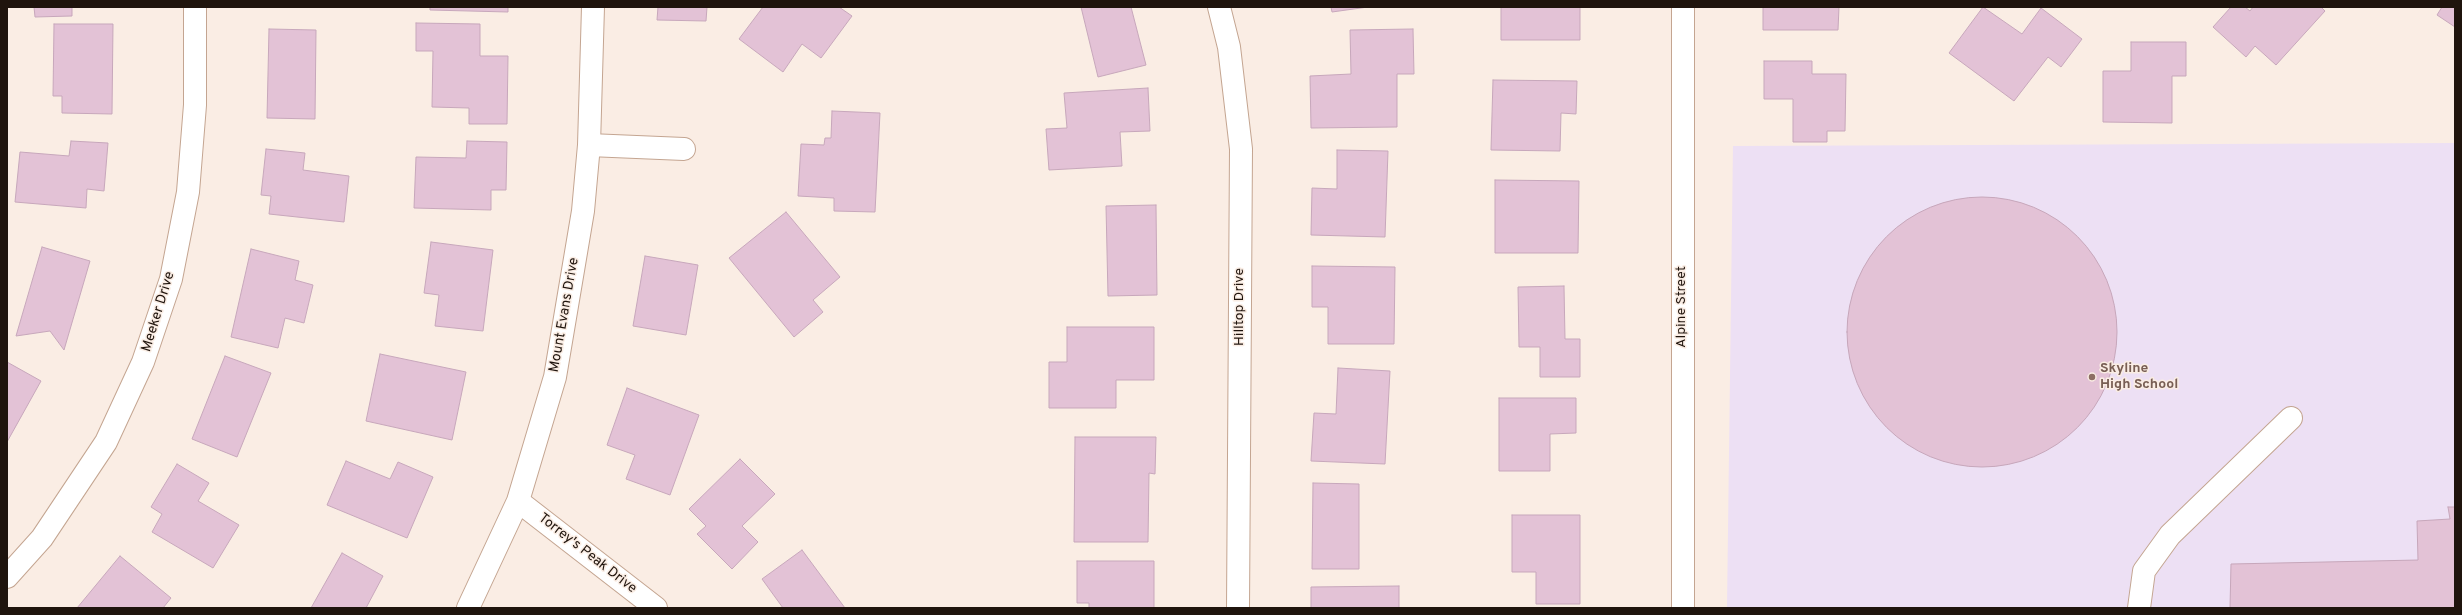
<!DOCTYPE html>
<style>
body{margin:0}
#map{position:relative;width:2462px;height:615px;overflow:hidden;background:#faede4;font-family:Overpass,sans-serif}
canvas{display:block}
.frame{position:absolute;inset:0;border:8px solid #1f140d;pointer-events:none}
</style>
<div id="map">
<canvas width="2462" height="615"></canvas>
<div class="frame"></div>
</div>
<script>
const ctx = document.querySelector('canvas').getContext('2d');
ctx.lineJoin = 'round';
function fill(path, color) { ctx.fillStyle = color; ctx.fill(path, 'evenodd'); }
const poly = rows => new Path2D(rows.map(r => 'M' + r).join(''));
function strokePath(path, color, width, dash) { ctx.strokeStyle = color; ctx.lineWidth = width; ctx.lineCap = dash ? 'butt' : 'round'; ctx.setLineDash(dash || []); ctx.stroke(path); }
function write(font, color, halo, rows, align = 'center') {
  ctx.font = font + ' Overpass,sans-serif'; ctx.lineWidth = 3; ctx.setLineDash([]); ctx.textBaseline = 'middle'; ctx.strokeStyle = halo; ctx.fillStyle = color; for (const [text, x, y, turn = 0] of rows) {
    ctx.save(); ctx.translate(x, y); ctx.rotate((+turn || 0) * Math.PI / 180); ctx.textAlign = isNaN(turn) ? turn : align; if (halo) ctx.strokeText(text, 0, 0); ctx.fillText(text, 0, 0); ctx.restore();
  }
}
fill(poly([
 [2455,143,2455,608,1727,608,1733,146]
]), '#ede0f4');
const building = poly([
 [34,7,72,7,72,16,35,17,34,7],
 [430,7,508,7,508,12,430,10,430,7],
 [658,7,707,7,706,21,657,20,658,7],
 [763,7,839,7,852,16,821,58,802,44,783,72,739,39,763,7],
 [1081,7,1131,7,1146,65,1098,77,1081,7],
 [1331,7,1368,7,1332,12,1331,7],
 [1501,7,1580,7,1580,40,1501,40,1501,7],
 [1763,7,1839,7,1838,30,1763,30,1763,7],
 [1983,7,2022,34,2041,8,2082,39,2061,67,2048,57,2014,101,1949,53,1983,7],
 [2231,7,2245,7,2250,11,2253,7,2321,7,2325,11,2276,65,2255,46,2246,57,2213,27,2231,7],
 [2442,7,2455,7,2455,27,2437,15,2442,7],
 [416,23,480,24,480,56,508,56,507,124,469,124,469,108,432,107,433,51,416,51,416,23],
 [54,24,113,24,112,114,62,113,62,96,53,96,54,24],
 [269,29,316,30,315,119,267,118,269,29],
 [1413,29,1414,74,1397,74,1397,127,1311,128,1310,76,1351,74,1350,30,1413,29],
 [2131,42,2186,42,2186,76,2172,76,2172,123,2103,122,2103,71,2131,71,2131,42],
 [1764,61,1812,61,1812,74,1846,74,1845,131,1827,131,1827,142,1793,142,1793,99,1764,99,1764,61],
 [1493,80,1577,81,1576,114,1561,113,1560,151,1491,150,1493,80],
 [1148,88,1150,131,1120,132,1122,166,1049,170,1046,129,1067,128,1064,93,1148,88],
 [832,111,880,113,875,212,834,211,834,198,798,196,801,144,824,145,825,138,831,138,832,111],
 [71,141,108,143,104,191,87,189,86,208,15,202,20,152,69,156,71,141],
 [467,141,507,142,506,190,491,190,491,210,414,208,416,157,466,158,467,141],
 [266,149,305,153,303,170,349,176,344,222,269,214,271,196,261,195,266,149],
 [1337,150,1388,151,1385,237,1311,235,1312,188,1337,189,1337,150],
 [1495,180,1579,181,1578,253,1495,253,1495,180],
 '1847 332a135 135 0 1 1 270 0a135 135 0 1 1-270 0Z',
 [1156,205,1157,295,1108,296,1106,206,1156,205],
 [786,212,840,277,813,300,823,312,794,337,729,258,786,212],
 [431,242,493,250,483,331,435,326,439,295,424,293,431,242],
 [42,247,90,261,64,350,50,331,16,336,42,247],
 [251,249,299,261,295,280,313,285,304,323,285,318,278,348,231,337,251,249],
 [645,256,698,265,686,335,633,326,645,256],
 [1312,266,1395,267,1394,344,1328,344,1328,307,1312,307,1312,266],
 [1564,286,1565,339,1580,339,1580,377,1540,377,1540,347,1519,347,1518,287,1564,286],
 [1067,327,1154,327,1154,380,1116,380,1116,408,1049,408,1049,362,1067,362,1067,327],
 [380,354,466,372,452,440,366,421,380,354],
 [225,356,271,373,237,457,192,439,225,356],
 [7,362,41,381,7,442,7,362],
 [1338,368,1390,371,1385,464,1311,461,1314,413,1336,414,1338,368],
 [627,388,699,415,670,495,626,479,635,455,607,445,627,388],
 [1499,398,1576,398,1576,433,1550,434,1550,471,1499,471,1499,398],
 [1075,437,1156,437,1155,474,1149,473,1148,542,1074,542,1075,437],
 [740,459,775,494,742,526,758,542,732,569,697,534,706,526,689,509,740,459],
 [346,461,390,479,398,462,433,477,407,538,327,505,346,461],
 [177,464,209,483,198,501,239,525,213,568,152,532,162,514,151,507,177,464],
 [1313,483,1359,484,1359,569,1312,569,1313,483],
 [2448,507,2455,507,2455,608,2230,608,2231,564,2418,560,2417,521,2450,519,2448,507],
 [1512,515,1580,515,1580,604,1536,604,1536,572,1512,572,1512,515],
 [802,550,845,608,783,608,762,579,802,550],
 [342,553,383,576,366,608,311,608,342,553],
 [120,556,171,598,163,608,77,608,120,556],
 [1077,561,1154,561,1154,608,1089,608,1089,603,1077,603,1077,561],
 [1399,586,1399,608,1311,608,1311,587,1399,586]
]);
fill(building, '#e3c2d6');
strokePath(building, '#c7a7bb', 1);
const minor = poly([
 [1219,7,1229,47,1241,149,1238,608],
 [1683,7,1683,608],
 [589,145,684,149],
 [518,501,656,608],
 [7,577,42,538,106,442,143,362,171,279,188,192,195,105,195,7],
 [468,608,518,501,555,377,583,211,589,145,593,7],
 [2139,608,2144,571,2170,535,2291,418]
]);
strokePath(minor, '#c4a591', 24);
strokePath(minor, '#fff', 22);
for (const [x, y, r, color] of [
 [2092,377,4,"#8d6e63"]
]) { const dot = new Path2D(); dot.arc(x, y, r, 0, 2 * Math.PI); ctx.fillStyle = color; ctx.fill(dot); strokePath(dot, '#faede4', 1.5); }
write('14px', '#1f140d', '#faede4', [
 ["Hilltop Drive",1240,307,-90],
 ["Alpine Street",1682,307,-90],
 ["Meeker Drive",159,312,-73],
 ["Mount Evans Drive",565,315,-80],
 ["Torrey's Peak Drive",587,554,38]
]);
write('bold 14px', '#785e54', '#faede4', [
 ["Skyline",2100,369],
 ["High School",2100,385]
], 'left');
</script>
